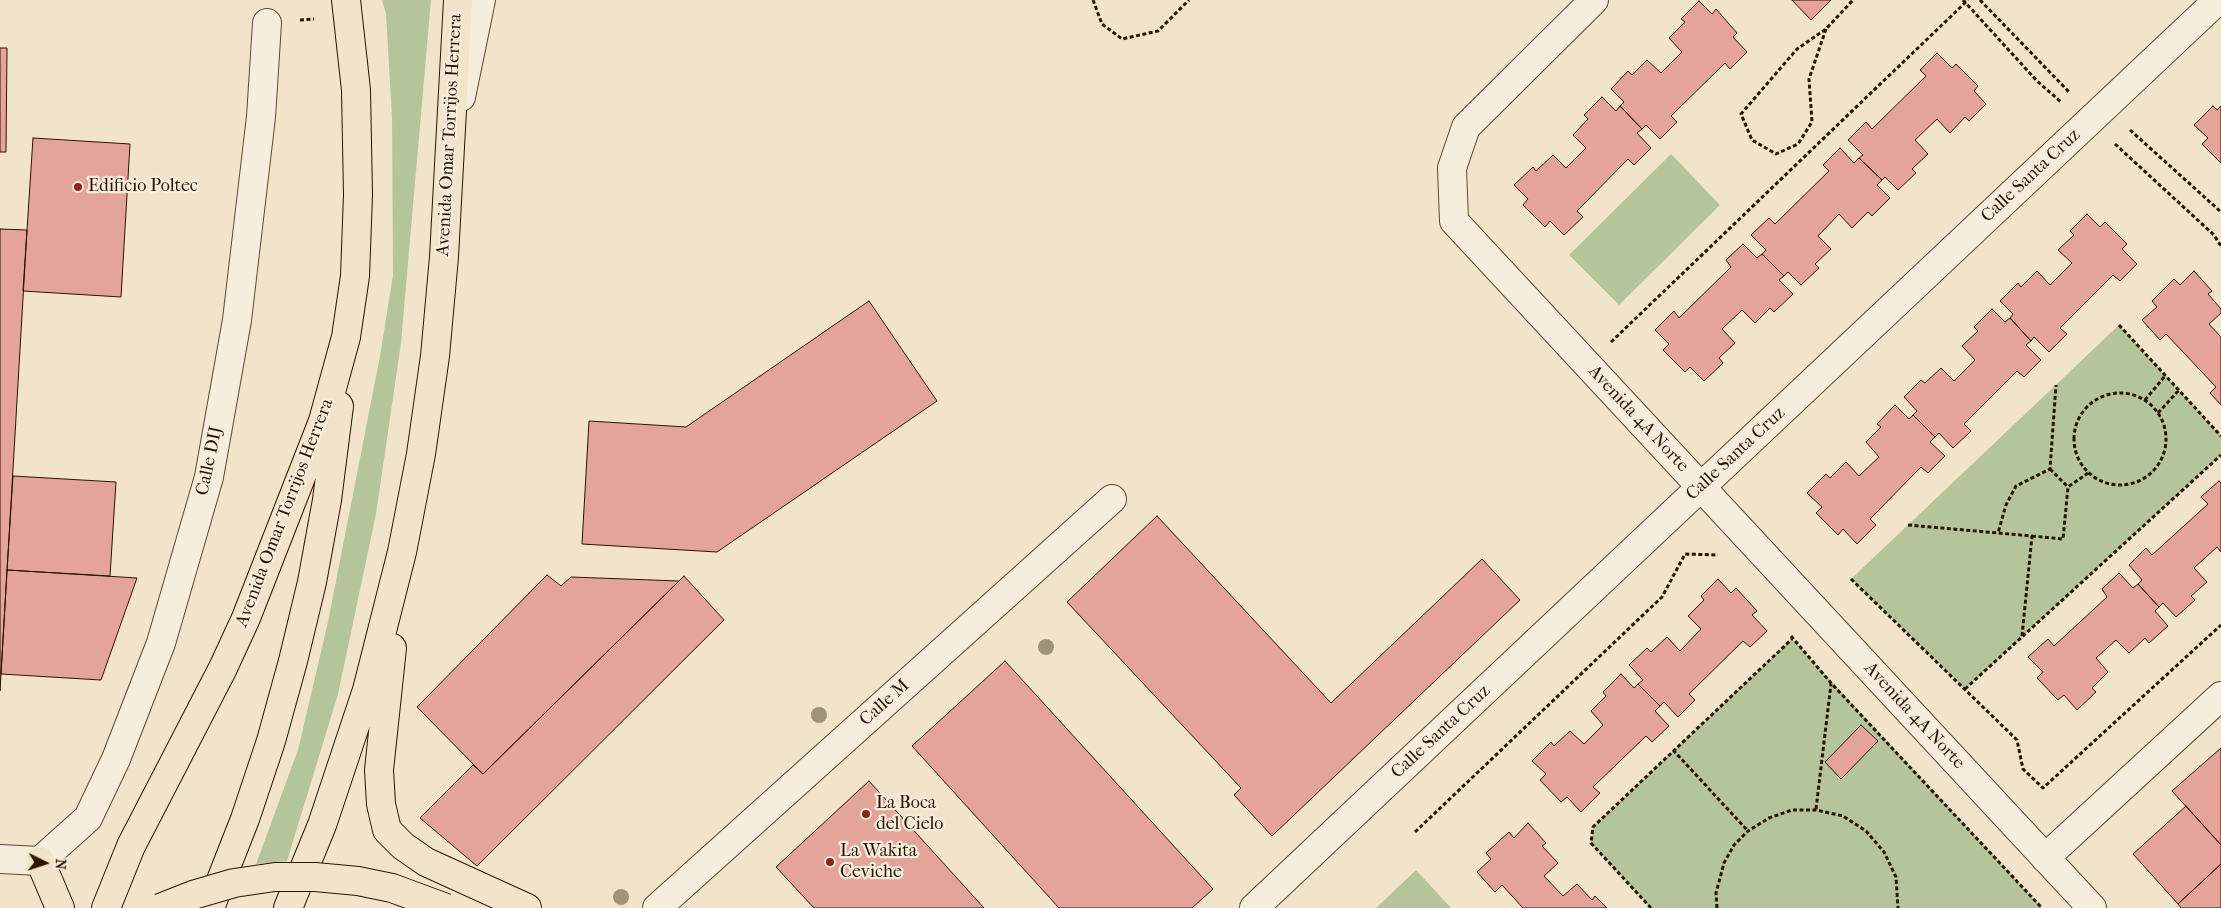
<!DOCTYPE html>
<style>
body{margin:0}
#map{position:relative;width:2221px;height:908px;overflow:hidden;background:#f2e4ca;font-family:"IM FELL French Canon",serif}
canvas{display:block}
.north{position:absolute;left:20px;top:838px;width:50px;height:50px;-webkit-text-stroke:4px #f7eddd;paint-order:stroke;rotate:94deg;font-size:14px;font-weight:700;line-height:20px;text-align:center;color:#2a1400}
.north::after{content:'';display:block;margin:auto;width:18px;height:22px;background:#2a1400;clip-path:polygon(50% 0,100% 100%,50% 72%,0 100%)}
</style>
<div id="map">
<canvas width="2221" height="908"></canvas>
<div class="north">N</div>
</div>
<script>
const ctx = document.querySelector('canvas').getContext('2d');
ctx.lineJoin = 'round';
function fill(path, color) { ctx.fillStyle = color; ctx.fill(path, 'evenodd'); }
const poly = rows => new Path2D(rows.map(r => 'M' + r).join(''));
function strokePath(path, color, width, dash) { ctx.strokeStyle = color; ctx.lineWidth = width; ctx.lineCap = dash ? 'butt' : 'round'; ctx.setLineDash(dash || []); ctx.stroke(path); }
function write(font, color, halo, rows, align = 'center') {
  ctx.font = font + ' "IM FELL French Canon",serif'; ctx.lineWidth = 4.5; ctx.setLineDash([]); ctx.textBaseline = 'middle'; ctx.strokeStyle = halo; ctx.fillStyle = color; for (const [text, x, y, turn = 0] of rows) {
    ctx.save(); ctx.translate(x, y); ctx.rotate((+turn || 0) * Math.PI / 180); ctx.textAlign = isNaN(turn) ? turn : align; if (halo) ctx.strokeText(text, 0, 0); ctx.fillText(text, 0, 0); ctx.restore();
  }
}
fill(poly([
 [382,0,431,0,401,343,376,514,338,694,287,861,256,864,298,750,328,622,380,356,393,275,392,117,386,14],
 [1671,154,1720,205,1619,305,1569,255],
 [2119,325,2221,436,2221,455,1965,689,1851,579],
 [1792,639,2042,908,1651,908,1591,843,1593,827],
 [1416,870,1451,908,1376,908]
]), '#b4c59b');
const building = poly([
 [1792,0,1831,0,1811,20,1792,0],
 [1699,1,1712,14,1716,9,1737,33,1733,37,1747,52,1730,69,1725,63,1671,116,1677,122,1660,139,1646,125,1642,129,1620,106,1624,102,1611,89,1628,71,1632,75,1647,60,1661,73,1682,52,1669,38,1685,22,1681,19,1699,1],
 [0,48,7,48,6,152,0,152,0,48],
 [1937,53,1952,68,1956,64,1978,86,1974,91,1986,104,1969,121,1965,117,1950,133,1937,119,1915,140,1928,154,1912,169,1916,173,1898,190,1885,177,1882,180,1859,158,1863,155,1848,140,1866,122,1872,129,1926,76,1920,70,1937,53],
 [1602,97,1616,111,1620,106,1642,129,1637,133,1651,148,1634,165,1628,159,1577,211,1583,217,1564,235,1550,221,1545,227,1523,205,1528,199,1514,185,1533,167,1536,171,1553,155,1566,168,1586,148,1573,135,1588,119,1584,115,1602,97],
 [2213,106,2217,110,2221,106,2221,163,2202,144,2208,138,2194,125,2213,106],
 [33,138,130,144,121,297,23,291,33,138],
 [1840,148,1854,163,1859,158,1882,180,1877,185,1890,198,1872,216,1868,212,1852,228,1839,214,1818,236,1831,249,1815,264,1819,268,1801,285,1788,272,1784,276,1762,254,1766,250,1751,235,1769,218,1775,224,1829,171,1823,165,1840,148],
 [2087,214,2100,227,2105,222,2127,244,2122,249,2137,264,2120,281,2113,275,2060,328,2067,334,2049,352,2034,337,2031,341,2010,318,2013,314,2000,301,2018,283,2021,287,2037,271,2050,285,2072,263,2058,250,2074,235,2070,231,2087,214],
 [0,229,27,230,0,691,0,229],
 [1743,244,1757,258,1762,254,1784,276,1779,280,1793,294,1774,312,1770,308,1755,323,1742,310,1722,329,1735,343,1719,358,1723,363,1704,381,1690,367,1685,372,1663,350,1669,344,1655,330,1674,311,1679,318,1731,267,1726,260,1743,244],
 [2194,271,2212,291,2208,294,2221,309,2221,313,2209,324,2221,337,2221,405,2210,393,2216,387,2166,334,2160,340,2142,320,2157,307,2152,301,2174,279,2180,285,2194,271],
 [869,301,937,401,717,552,582,544,589,421,686,427,869,301],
 [1992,309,2005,322,2010,318,2031,341,2026,345,2041,360,2024,377,2017,371,1964,424,1971,431,1953,448,1939,433,1935,437,1913,415,1917,411,1904,397,1921,380,1925,383,1941,368,1954,381,1975,360,1962,346,1978,331,1974,327,1992,309],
 [1895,405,1909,419,1913,415,1935,437,1930,442,1945,456,1928,473,1921,467,1870,519,1876,525,1857,544,1843,529,1838,535,1816,513,1822,507,1807,493,1826,474,1830,478,1846,462,1859,476,1879,457,1866,442,1881,427,1877,424,1895,405],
 [13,476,116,482,110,576,7,570,13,476],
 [2219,481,2221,483,2221,552,2217,547,2194,568,2207,582,2191,596,2195,600,2176,617,2163,603,2159,607,2138,584,2142,580,2129,565,2146,548,2152,555,2208,504,2201,497,2219,481],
 [1157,516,1331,703,1482,559,1520,600,1272,836,1234,795,1241,788,1067,602,1157,516],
 [7,570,137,578,101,680,1,674,7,570],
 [2119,573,2133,588,2138,584,2159,607,2155,611,2168,626,2149,643,2145,638,2129,653,2116,640,2096,658,2108,672,2092,688,2096,692,2077,710,2064,695,2058,700,2037,678,2043,672,2028,657,2048,639,2054,646,2107,597,2102,589,2119,573],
 [547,575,561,586,571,577,679,581,483,774,417,707,547,575],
 [684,576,724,620,477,866,420,818,473,765,483,774,684,576],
 [1718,579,1731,593,1736,588,1757,611,1752,615,1767,631,1750,647,1743,641,1689,694,1695,700,1678,717,1664,702,1660,706,1638,684,1643,680,1629,665,1647,648,1651,652,1667,637,1680,651,1701,629,1688,616,1704,600,1701,596,1718,579],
 [1005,661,1213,889,1192,908,1059,908,912,746,1005,661],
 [1621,674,1634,688,1638,684,1660,706,1655,711,1669,726,1652,742,1646,736,1593,787,1600,793,1581,812,1567,797,1561,802,1540,780,1546,774,1532,761,1551,742,1554,746,1570,731,1584,744,1603,725,1591,711,1606,696,1603,692,1621,674],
 [1861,725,1878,741,1841,779,1825,762,1861,725],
 [2221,748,2221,845,2172,791,2221,748],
 [869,781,984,908,814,908,776,867,869,781],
 [2186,806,2221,845,2221,864,2178,904,2133,854,2186,806],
 [1528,823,1546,843,1542,846,1558,863,1544,876,1563,896,1577,884,1592,900,1595,896,1607,908,1523,908,1502,885,1495,892,1477,872,1491,859,1486,853,1509,832,1514,838,1528,823],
 [2221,864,2221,908,2181,908,2178,904,2221,864]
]);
fill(building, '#e5a499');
strokePath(building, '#2a1400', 1);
const minor = poly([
 [1594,0,1466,127,1452,168,1454,221,2092,908],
 [461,97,481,0],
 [2045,858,2221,696],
 [0,859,40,861,88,818,116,759,161,643,209,477,237,320,261,117,267,23],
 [657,908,1112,499],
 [1254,908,2218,0]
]);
const highway = poly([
 [392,648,379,770,381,804,387,830,403,846,426,862,527,908],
 [40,861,60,908],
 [106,908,131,846,223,668,246,618,323,421,346,337,355,276,358,195,356,90,346,0],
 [210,908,245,819,271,741,293,661,312,582,327,500,339,406],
 [288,908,322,825,367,690,402,552,421,454,435,356,444,257,458,0]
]);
strokePath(minor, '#5c4832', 30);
strokePath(highway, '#2a1400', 30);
strokePath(poly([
 [1093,0,1102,24,1122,39,1158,31,1189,0],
 [1963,0,2037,81,2061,102],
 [1980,0,2070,93],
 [300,20,314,19],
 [1826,29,1809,79,1812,122,1798,144,1776,154,1752,140,1741,114,1797,49,1826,29,1853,0],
 [2130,130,2221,212],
 [2115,144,2214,235,2221,246],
 [2119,325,2221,436],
 [1611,342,1968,0],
 '2074 439a46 46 0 1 1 92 0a46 46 0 1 1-92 0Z',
 [2145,400,2165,376],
 [2158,413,2179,390],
 [2050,469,2068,487],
 [1908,525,1998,533],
 [2032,536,2063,539,2068,487,2088,473],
 [1851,579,2017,740,2023,769,2043,788,2221,625],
 [1791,636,1831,683,2042,908],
 [2022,636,2032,536,1998,533,2006,505,2016,486,2050,469,2056,385],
 [1965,689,2221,455],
 [1673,750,1748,831],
 [1816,809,1831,684],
 [1415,832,1662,597,1685,554,1718,555],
 [1651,908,1591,843,1593,827,1792,639],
 [1717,908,1716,893,1724,863,1734,845,1748,831,1769,818,1792,810,1816,810,1843,816,1866,831,1884,852,1896,877,1898,908]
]), '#2a1400', 3, [4, 2.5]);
strokePath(minor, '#f7eddd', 28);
strokePath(highway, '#f2e4ca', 28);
const majorBridge = poly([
 [160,908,193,895,234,883,275,877,315,877,358,881,392,888,446,908]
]);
strokePath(majorBridge, '#2a1400', 30, []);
strokePath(majorBridge, '#f2e4ca', 28);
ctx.fillStyle = '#9e9479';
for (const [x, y] of [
 [1046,647],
 [819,715],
 [621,897]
]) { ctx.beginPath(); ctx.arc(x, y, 8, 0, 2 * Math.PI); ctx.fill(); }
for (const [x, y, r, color] of [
 [78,187,5,"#8f2418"],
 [866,814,5,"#8f2418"],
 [830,862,5,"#8f2418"]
]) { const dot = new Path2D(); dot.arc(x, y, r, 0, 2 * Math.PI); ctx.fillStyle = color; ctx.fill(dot); strokePath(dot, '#f7eddd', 2); }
write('18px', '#2a1400', '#f7eddd', [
 ["Avenida Omar Torrijos Herrera",450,135,-87],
 ["Calle Santa Cruz",2031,176,-43],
 ["Avenida 4A Norte",1638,419,47],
 ["Calle Santa Cruz",1736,454,-43],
 ["Calle DIJ",210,461,-78],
 ["Avenida Omar Torrijos Herrera",285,513,-69],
 ["Calle M",885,703,-42],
 ["Avenida 4A Norte",1914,716,47],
 ["Calle Santa Cruz",1441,732,-43]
]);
write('18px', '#2a1400', '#f7eddd', [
 ["Edificio Poltec",88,187],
 ["La Boca",876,804],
 ["del Cielo",876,825],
 ["La Wakita",840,852],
 ["Ceviche",840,873]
], 'left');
</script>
